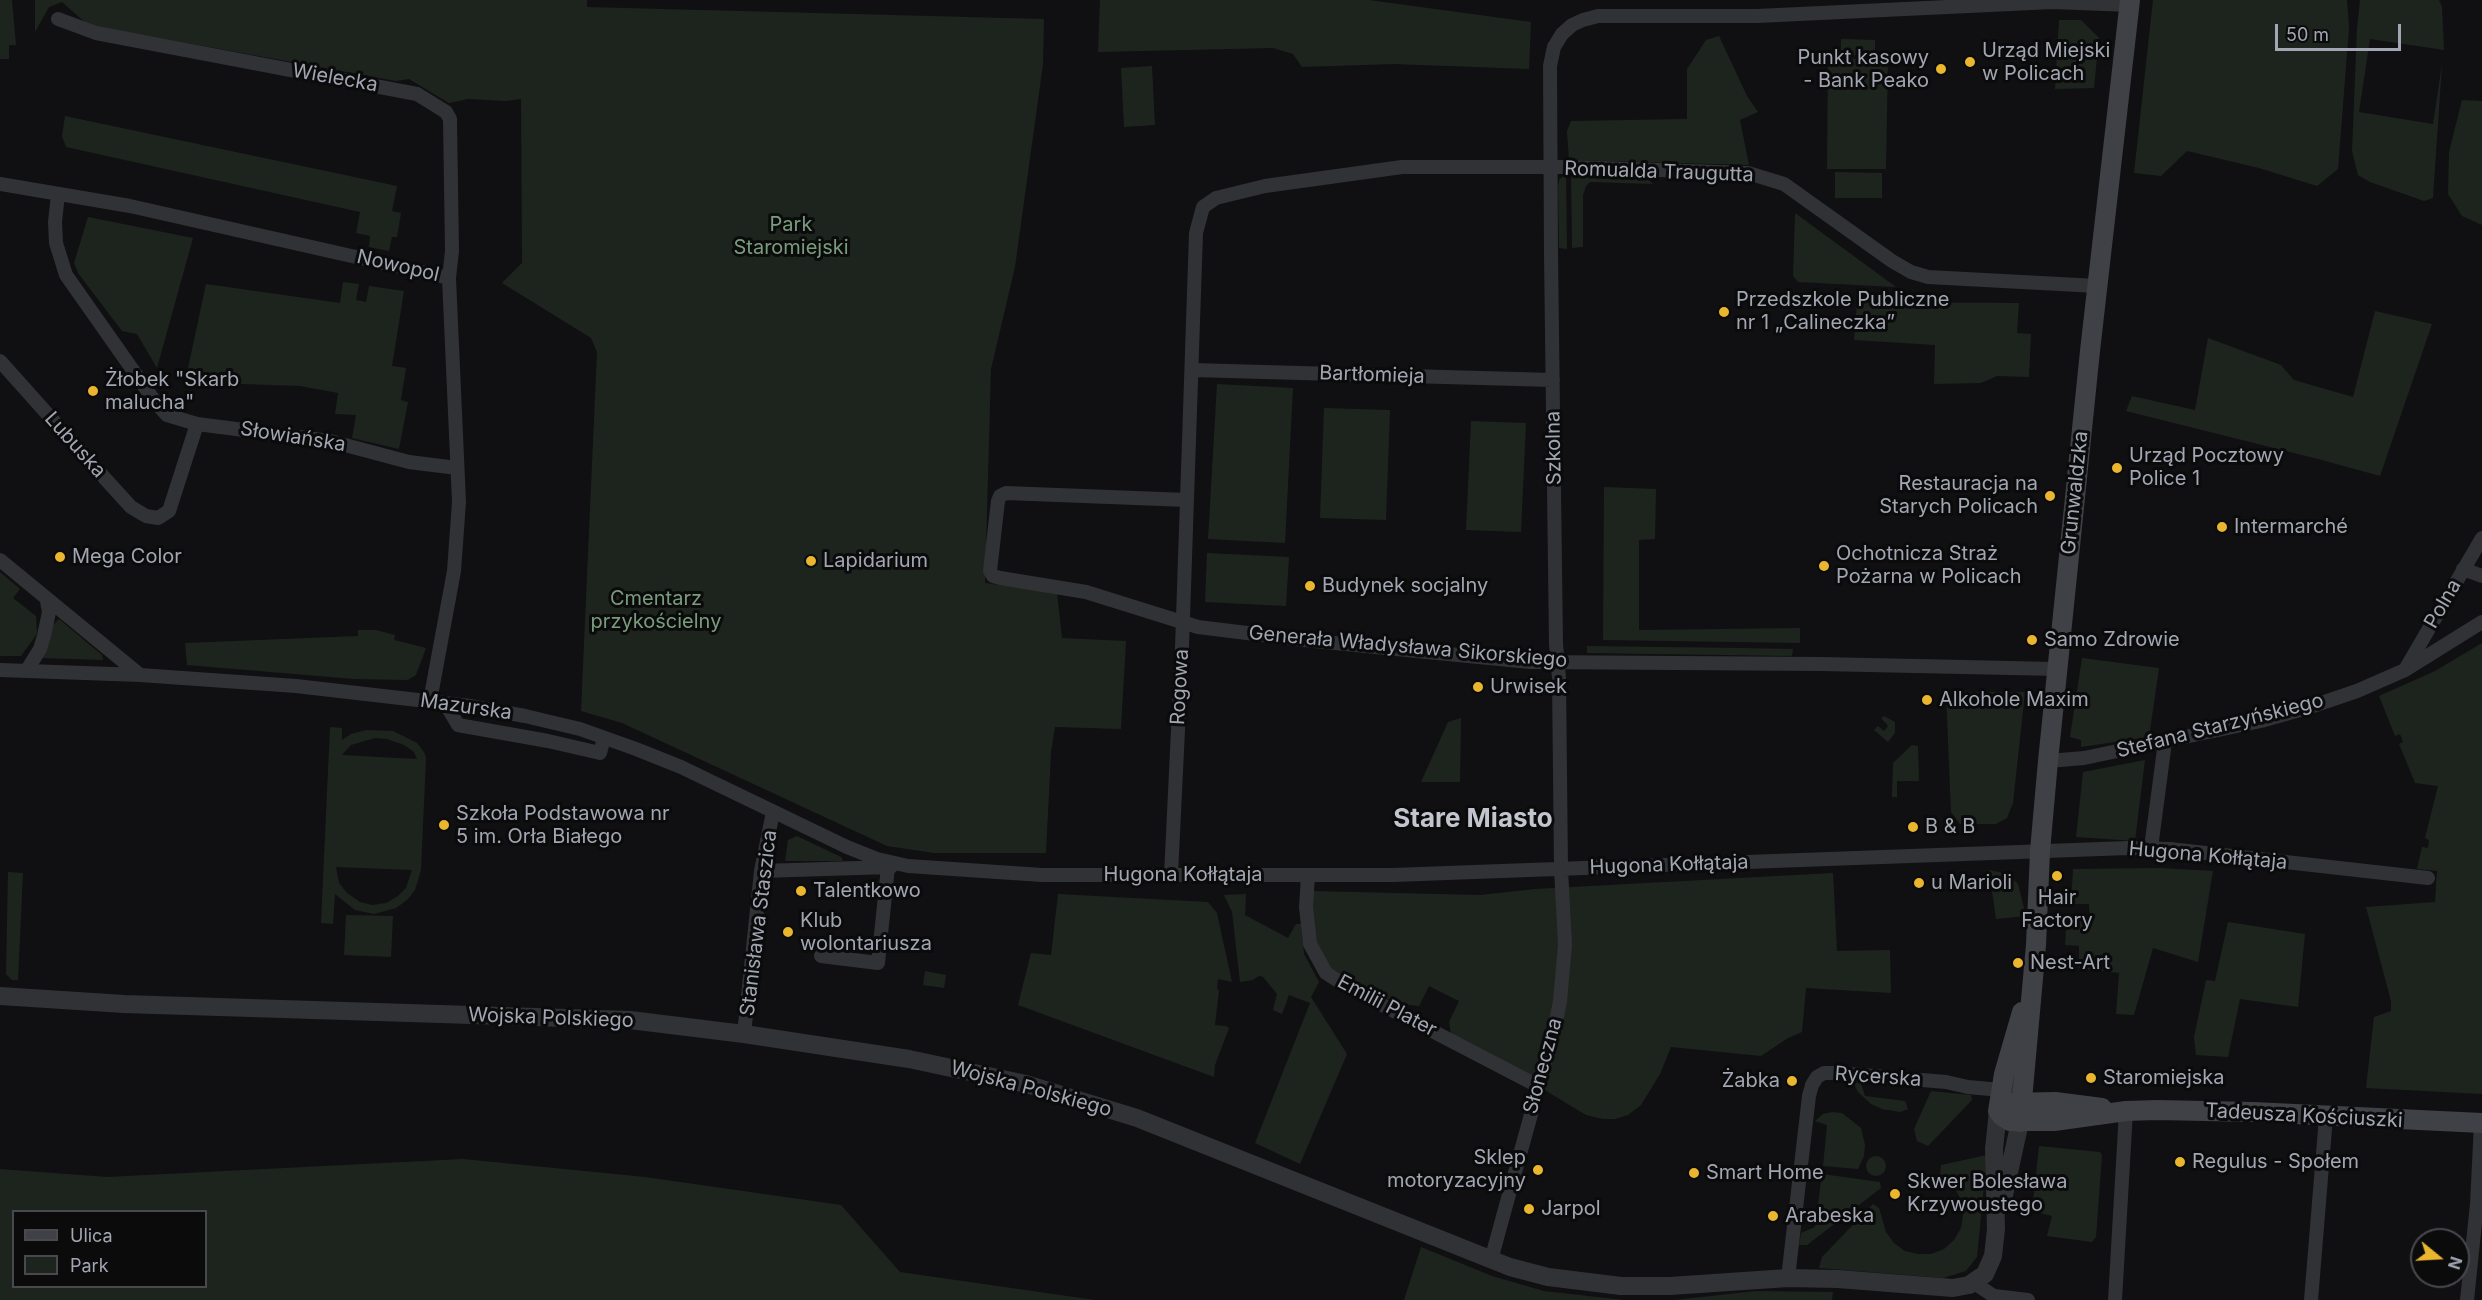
<!DOCTYPE html>
<meta charset="utf-8">
<style>
body{margin:0}
#map{position:relative;width:2482px;height:1300px;overflow:hidden;background:#101012;font-family:Inter,sans-serif}
canvas{display:block}
.legend{position:absolute;left:12px;top:1210px;width:195px;height:78px;box-sizing:border-box;background:#0b0b0c;border:2px solid #47494e;margin:0;padding:8px 10px;list-style:none;font-size:18px;color:#a2a6b2}
.legend li{display:flex;align-items:center;gap:12px;height:30px}
.legend b{width:30px;border:2px solid #47494e}
.north{position:absolute;left:2410px;top:1228px;width:60px;height:60px;box-sizing:border-box;background:#0b0b0c;border:2px solid #47494e;border-radius:50%;rotate:108deg;font-size:16px;font-weight:700;line-height:24px;text-align:center;color:#a2a6b2}
.north::after{content:'';display:block;margin:auto;width:21px;height:27px;background:#eab630;clip-path:polygon(50% 0,100% 100%,50% 72%,0 100%)}
.scale{position:absolute;left:2275px;top:24px;width:126px;height:27px;box-sizing:border-box;border:3px solid #a2a6b2;border-top:0;padding-left:8px;font-size:18px;line-height:21px;white-space:nowrap;color:#a2a6b2;-webkit-text-stroke:4px #0b0b0c;paint-order:stroke}
</style>
<div id="map">
<canvas width="2482" height="1300"></canvas>
<ul class="legend">
<li><b style="height:8px;background:#3f4146"></b>Ulica</li>
<li><b style="height:16px;background:#1d241e"></b>Park</li>
</ul>
<div class="north">N</div>
<div class="scale">50 m</div>
</div>
<script>
const ctx = document.querySelector('canvas').getContext('2d');
ctx.lineJoin = 'round';
function fill(path, color) { ctx.fillStyle = color; ctx.fill(path, 'evenodd'); }
const poly = rows => new Path2D(rows.map(r => 'M' + r).join(''));
function strokePath(path, color, width, dash) { ctx.strokeStyle = color; ctx.lineWidth = width; ctx.lineCap = dash ? 'butt' : 'round'; ctx.setLineDash(dash || []); ctx.stroke(path); }
function write(font, color, halo, rows, align = 'center') {
  ctx.font = font + ' Inter,sans-serif'; ctx.lineWidth = 6; ctx.setLineDash([]); ctx.textBaseline = 'middle'; ctx.strokeStyle = halo; ctx.fillStyle = color; for (const [text, x, y, turn = 0] of rows) {
    ctx.save(); ctx.translate(x, y); ctx.rotate((+turn || 0) * Math.PI / 180); ctx.textAlign = isNaN(turn) ? turn : align; if (halo) ctx.strokeText(text, 0, 0); ctx.fillText(text, 0, 0); ctx.restore();
  }
}
fill(poly([
 [0,0,12,0,16,45,9,45,9,59,0,59],
 [35,0,587,0,587,7,1044,19,1043,64,1015,267,991,369,985,583,1057,593,1062,638,1126,641,1121,729,1055,727,1051,752,1046,853,934,853,887,846,622,723,581,711,597,352,591,338,502,283,522,263,521,99,506,101,468,99,449,103,409,79,396,81,88,25,62,2,49,7,35,32],
 [1100,0,1369,0,1531,22,1529,69,1394,64,1302,67,1293,54,1273,48,1098,52],
 [2153,0,2347,0,2349,28,2338,169,2317,186,2259,168,2187,151,2161,176,2134,173],
 [2360,0,2439,0,2442,7,2444,50,2370,39,2359,112,2433,124,2442,64,2433,198,2424,201,2370,182,2358,175,2352,151,2357,28],
 [2059,20,2081,20,2099,38,2094,88,2055,89],
 [1719,36,1747,96,1758,112,1740,120,1749,165,1569,160,1567,131,1571,121,1687,119,1687,69,1706,40],
 [1841,39,1875,40,1875,55,1841,55],
 [1828,59,1888,59,1886,169,1827,169],
 [1152,66,1155,125,1124,127,1121,68],
 [2462,100,2482,101,2482,225,2462,216,2448,194,2449,152],
 [65,116,397,186,392,211,401,213,397,237,392,237,389,251,369,247,370,236,356,233,360,212,66,147,62,136],
 [1571,171,1642,173,1653,184,1590,182,1586,186,1583,195,1583,247,1572,248],
 [1835,172,1882,173,1882,198,1835,198],
 [1566,173,1567,249,1559,248,1558,187,1559,180],
 [1795,213,1896,287,1798,282,1793,276],
 [88,217,193,238,157,368,137,334,122,331,78,273,74,263],
 [343,282,359,284,356,300,366,302,369,286,404,291,392,366,406,368,401,400,408,402,399,449,352,438,356,415,335,414,338,393,300,386,185,382,206,284,340,303],
 [1857,302,2019,303,2017,333,2031,334,2029,377,1997,376,1981,383,1934,384,1935,345,1854,340],
 [2375,311,2432,324,2380,476,2318,459,2126,411,2132,396,2195,410,2208,338,2281,365,2294,380,2353,397],
 [1217,384,1293,388,1285,543,1208,539],
 [1324,408,1390,410,1386,520,1320,518],
 [1471,421,1526,423,1521,532,1466,530],
 [1604,487,1656,489,1655,539,1639,540,1639,630,1800,628,1800,643,1603,640],
 [1207,553,1289,557,1286,606,1205,602],
 [0,572,20,589,13,598,36,616,37,634,21,656,0,656],
 [59,619,102,655,103,660,42,658,49,643,53,625],
 [358,630,376,630,395,635,394,640,426,648,416,675,408,680,354,679,187,665,185,643,358,636],
 [2482,643,2482,1094,2366,1088,2374,1017,2391,1011,2391,1001,2366,907,2435,902,2437,871,2417,869,2422,847,2428,848,2429,840,2425,838,2438,786,2415,783,2399,744,2403,742,2400,734,2395,736,2379,696,2435,671],
 [1587,646,1740,648,1793,649,1792,656,1587,653],
 [2082,658,2159,668,2149,737,2081,747,2081,740,2070,737],
 [1946,692,2025,692,2013,803,2007,818,1996,824,1960,824,1951,812],
 [1884,716,1895,722,1895,733,1888,742,1874,730,1878,726,1884,731,1888,726,1881,718],
 [1461,718,1460,782,1421,782,1448,722],
 [330,727,342,728,342,740,351,734,367,730,393,731,417,743,424,752,426,758,421,870,415,890,407,900,396,908,374,914,355,910,335,894,333,924,321,923],
 [375,738,387,739,404,745,414,752,417,759,342,755,351,745],
 [336,867,412,870,406,888,398,896,386,903,372,905,360,902,347,893,339,883],
 [1912,745,1918,746,1919,781,1897,781,1897,797,1892,797,1893,763],
 [2145,760,2135,841,2076,837,2083,772],
 [797,836,841,857,843,861,785,861,788,840],
 [2159,868,2213,871,2198,962,2153,948,2134,1015,2116,1014,2119,973,2079,968,2079,946,2065,945,2066,929,2070,929,2070,920,2090,921,2089,904,2071,904,2073,869],
 [1989,870,2008,874,2018,884,2026,916,1996,919],
 [8,872,23,873,18,980,12,980,6,974],
 [1833,873,1837,951,1890,950,1891,993,1806,988,1802,1032,1788,1038,1761,1056,1671,1047,1660,1074,1641,1105,1628,1115,1615,1119,1603,1119,1586,1115,1538,1086,1452,1041,1449,1022,1459,1001,1429,986,1419,1006,1400,1004,1351,984,1334,973,1322,958,1312,930,1312,891,1480,895,1535,889],
 [1058,894,1208,902,1217,913,1232,982,1218,979,1217,989,1219,990,1215,1025,1225,1026,1229,1028,1215,1065,1214,1077,1018,1005,1031,953,1051,955],
 [1246,894,1245,915,1288,938,1296,924,1301,924,1304,954,1319,982,1311,997,1347,1054,1300,1164,1255,1143,1310,1003,1289,995,1282,1014,1273,1010,1277,994,1263,977,1259,976,1253,980,1240,982,1232,912,1224,895],
 [346,915,393,916,391,957,344,955],
 [2228,922,2305,934,2298,1007,2240,999,2228,1057,2196,1055,2194,1037,2206,980,2215,981],
 [925,971,946,975,944,988,923,985],
 [1853,1082,1861,1083,1865,1096,1905,1101,1908,1109,1900,1112,1882,1109,1871,1104,1858,1092],
 [1931,1091,1971,1095,1972,1100,1928,1146,1917,1141,1914,1129],
 [1832,1112,1842,1113,1861,1128,1865,1145,1864,1156,1858,1169,1823,1166,1827,1125,1815,1121,1823,1114],
 [2039,1146,2100,1152,2102,1155,2096,1237,2092,1242,2047,1236,2052,1216,2032,1211],
 [1987,1155,1977,1257,1966,1271,1943,1278,1819,1268,1822,1257,1873,1204,1879,1208,1886,1232,1894,1243,1905,1251,1918,1254,1931,1254,1944,1249,1954,1240,1961,1228,1963,1215,1962,1202,1956,1190,1940,1176,1941,1165],
 '1866 1166a10 10 0 1 1 20 0a10 10 0 1 1-20 0Z',
 [463,1159,645,1177,841,1205,900,1272,1095,1300,0,1300,0,1169,107,1177],
 [14,1212,206,1212,206,1286,14,1286],
 [1822,1174,1880,1182,1881,1188,1807,1245,1799,1245,1801,1233,1815,1227],
 [1421,1247,1492,1276,1544,1291,1624,1300,1404,1300],
 [1756,1291,1833,1292,1832,1300,1675,1300]
]), '#1d241e');
strokePath(poly([
 [58,19,96,33,417,94,446,112,450,119,452,251,449,278,459,502,454,571,430,701],
 [0,184,130,206,449,278],
 [58,194,55,222,56,243,66,275,156,403,167,415,197,424,330,441,409,462,457,468],
 [0,361,110,484,131,507,146,516,158,518,169,511,197,424],
 [1192,370,1553,380],
 [1187,500,1006,493,1000,496,998,501,990,571,993,576,1000,578,1086,592,1198,627,1304,640,1530,662,1821,664,2057,669],
 [0,560,140,675],
 [2463,569,2482,576],
 [2406,668,2482,538],
 [0,670,140,675,296,686,470,706,525,716,580,729,636,749,681,767,847,847,877,859,908,866,1042,875,1393,875,2128,848,2170,849,2428,878],
 [27,670,40,649,44,636,49,612,47,601],
 [445,703,458,725,548,741,600,753,604,738],
 [2048,761,2084,758,2261,721,2307,708,2357,691,2405,670,2482,622],
 [2151,848,2165,742],
 [761,871,891,867],
 [1171,875,1182,647,1196,233,1203,207,1216,198,1265,186,1402,167,1568,167,1748,173,1784,184,1892,261,1911,272,1928,277,2097,286],
 [1308,876,1306,907,1310,944,1326,973,1346,986,1538,1086],
 [821,956,878,963,888,867],
 [744,1034,761,871,773,812],
 [1491,1260,1555,1027,1560,1001,1565,945,1561,869,1559,678,1556,644,1551,255,1550,66,1554,47,1562,34,1572,25,1583,20,1598,16,1757,16,2053,2,2130,5],
 [1788,1278,1809,1096,1812,1085,1817,1077,1824,1073,1838,1073,1946,1082,1968,1087,2001,1090,2013,1085,2025,1072],
 [1974,1283,1994,1296,2028,1300],
 [2115,1300,2126,1111],
 [2311,1300,2326,1117],
 [2467,1300,2477,1204,2481,1123]
]), '#313236', 14);
strokePath(poly([
 [0,996,124,1004,630,1020,744,1034,909,1059,1026,1084,1137,1118,1510,1267,1548,1277,1621,1286,1670,1286,1788,1278,1838,1279,1953,1288,1969,1285,1985,1274,1993,1256,1996,1229,1994,1149,1998,1111],
 [2002,1204,2020,1122]
]), '#313236', 18);
strokePath(poly([
 [2022,1012,2004,1074,1998,1111,2002,1116,2010,1121,2054,1121,2126,1111,2157,1110,2253,1112,2482,1123],
 [2009,1103,2055,1102,2102,1108],
 [2020,1122,2036,945,2040,851,2048,761,2090,351,2130,0]
]), '#3f4146', 20);
for (const [x, y, r, color] of [
 [1970,62,6,"#eab630"],
 [1941,69,6,"#eab630"],
 [1724,312,6,"#eab630"],
 [93,391,6,"#eab630"],
 [2117,468,6,"#eab630"],
 [2050,496,6,"#eab630"],
 [2222,527,6,"#eab630"],
 [60,557,6,"#eab630"],
 [811,561,6,"#eab630"],
 [1824,566,6,"#eab630"],
 [1310,586,6,"#eab630"],
 [2032,640,6,"#eab630"],
 [1478,687,6,"#eab630"],
 [1927,700,6,"#eab630"],
 [444,825,6,"#eab630"],
 [1913,827,6,"#eab630"],
 [2057,876,6,"#eab630"],
 [1919,883,6,"#eab630"],
 [801,891,6,"#eab630"],
 [788,932,6,"#eab630"],
 [2018,963,6,"#eab630"],
 [2091,1078,6,"#eab630"],
 [1792,1081,6,"#eab630"],
 [2180,1162,6,"#eab630"],
 [1538,1170,6,"#eab630"],
 [1694,1173,6,"#eab630"],
 [1895,1194,6,"#eab630"],
 [1529,1209,6,"#eab630"],
 [1773,1216,6,"#eab630"]
]) { const dot = new Path2D(); dot.arc(x, y, r, 0, 2 * Math.PI); ctx.fillStyle = color; ctx.fill(dot); strokePath(dot, '#0b0b0c', 2); }
write('20px', '#a2a6b2', '#0b0b0c', [
 ["Urząd Miejski",1982,51],
 ["w Policach",1982,74],
 ["Punkt kasowy",1929,58,"right"],
 ["- Bank Peako",1929,81,"right"],
 ["Przedszkole Publiczne",1736,300],
 ["nr 1 „Calineczka”",1736,323],
 ["Żłobek \"Skarb",105,380],
 ["malucha\"",105,403],
 ["Urząd Pocztowy",2129,456],
 ["Police 1",2129,479],
 ["Restauracja na",2038,484,"right"],
 ["Starych Policach",2038,507,"right"],
 ["Intermarché",2234,527],
 ["Ochotnicza Straż",1836,554],
 ["Pożarna w Policach",1836,577],
 ["Mega Color",72,557],
 ["Lapidarium",823,561],
 ["Budynek socjalny",1322,586],
 ["Samo Zdrowie",2044,640],
 ["Urwisek",1490,687],
 ["Alkohole Maxim",1939,700],
 ["Szkoła Podstawowa nr",456,814],
 ["5 im. Orła Białego",456,837],
 ["B & B",1925,827],
 ["u Marioli",1931,883],
 ["Talentkowo",813,891],
 ["Hair",2057,898,"center"],
 ["Factory",2057,921,"center"],
 ["Klub",800,921],
 ["wolontariusza",800,944],
 ["Nest-Art",2030,963],
 ["Staromiejska",2103,1078],
 ["Żabka",1780,1081,"right"],
 ["Sklep",1526,1158,"right"],
 ["motoryzacyjny",1526,1181,"right"],
 ["Regulus - Społem",2192,1162],
 ["Smart Home",1706,1173],
 ["Skwer Bolesława",1907,1182],
 ["Krzywoustego",1907,1205],
 ["Jarpol",1541,1209],
 ["Arabeska",1785,1216]
], 'left');
write('20px', '#a2a6b2', '#0b0b0c', [
 ["Wielecka",335,78,10],
 ["Romualda Traugutta",1659,172,2],
 ["Nowopol",398,266,13],
 ["Bartłomieja",1372,375,2],
 ["Słowiańska",293,437,9],
 ["Lubuska",75,445,48],
 ["Szkolna",1554,448,-91],
 ["Grunwaldzka",2075,493,-84],
 ["Polna",2443,604,-60],
 ["Generała Władysława Sikorskiego",1408,647,5],
 ["Rogowa",1180,687,-87],
 ["Mazurska",466,707,8],
 ["Stefana Starzyńskiego",2220,726,-14],
 ["Hugona Kołłątaja",2208,856,5],
 ["Hugona Kołłątaja",1669,865,-2],
 ["Hugona Kołłątaja",1183,875],
 ["Stanisława Staszica",759,923,-83],
 ["Emilii Plater",1387,1006,28],
 ["Wojska Polskiego",551,1018,2],
 ["Słoneczna",1543,1066,-75],
 ["Rycerska",1878,1077,4],
 ["Wojska Polskiego",1031,1089,15],
 ["Tadeusza Kościuszki",2304,1116,3]
]);
write('20px', '#799c7d', '#0b0b0c', [
 ["Park",791,225],
 ["Staromiejski",791,248],
 ["Cmentarz",656,599],
 ["przykościelny",656,622]
]);
write('bold 26px', '#c3c5ce', '#0b0b0c', [
 ["Stare Miasto",1473,819]
]);
</script>
